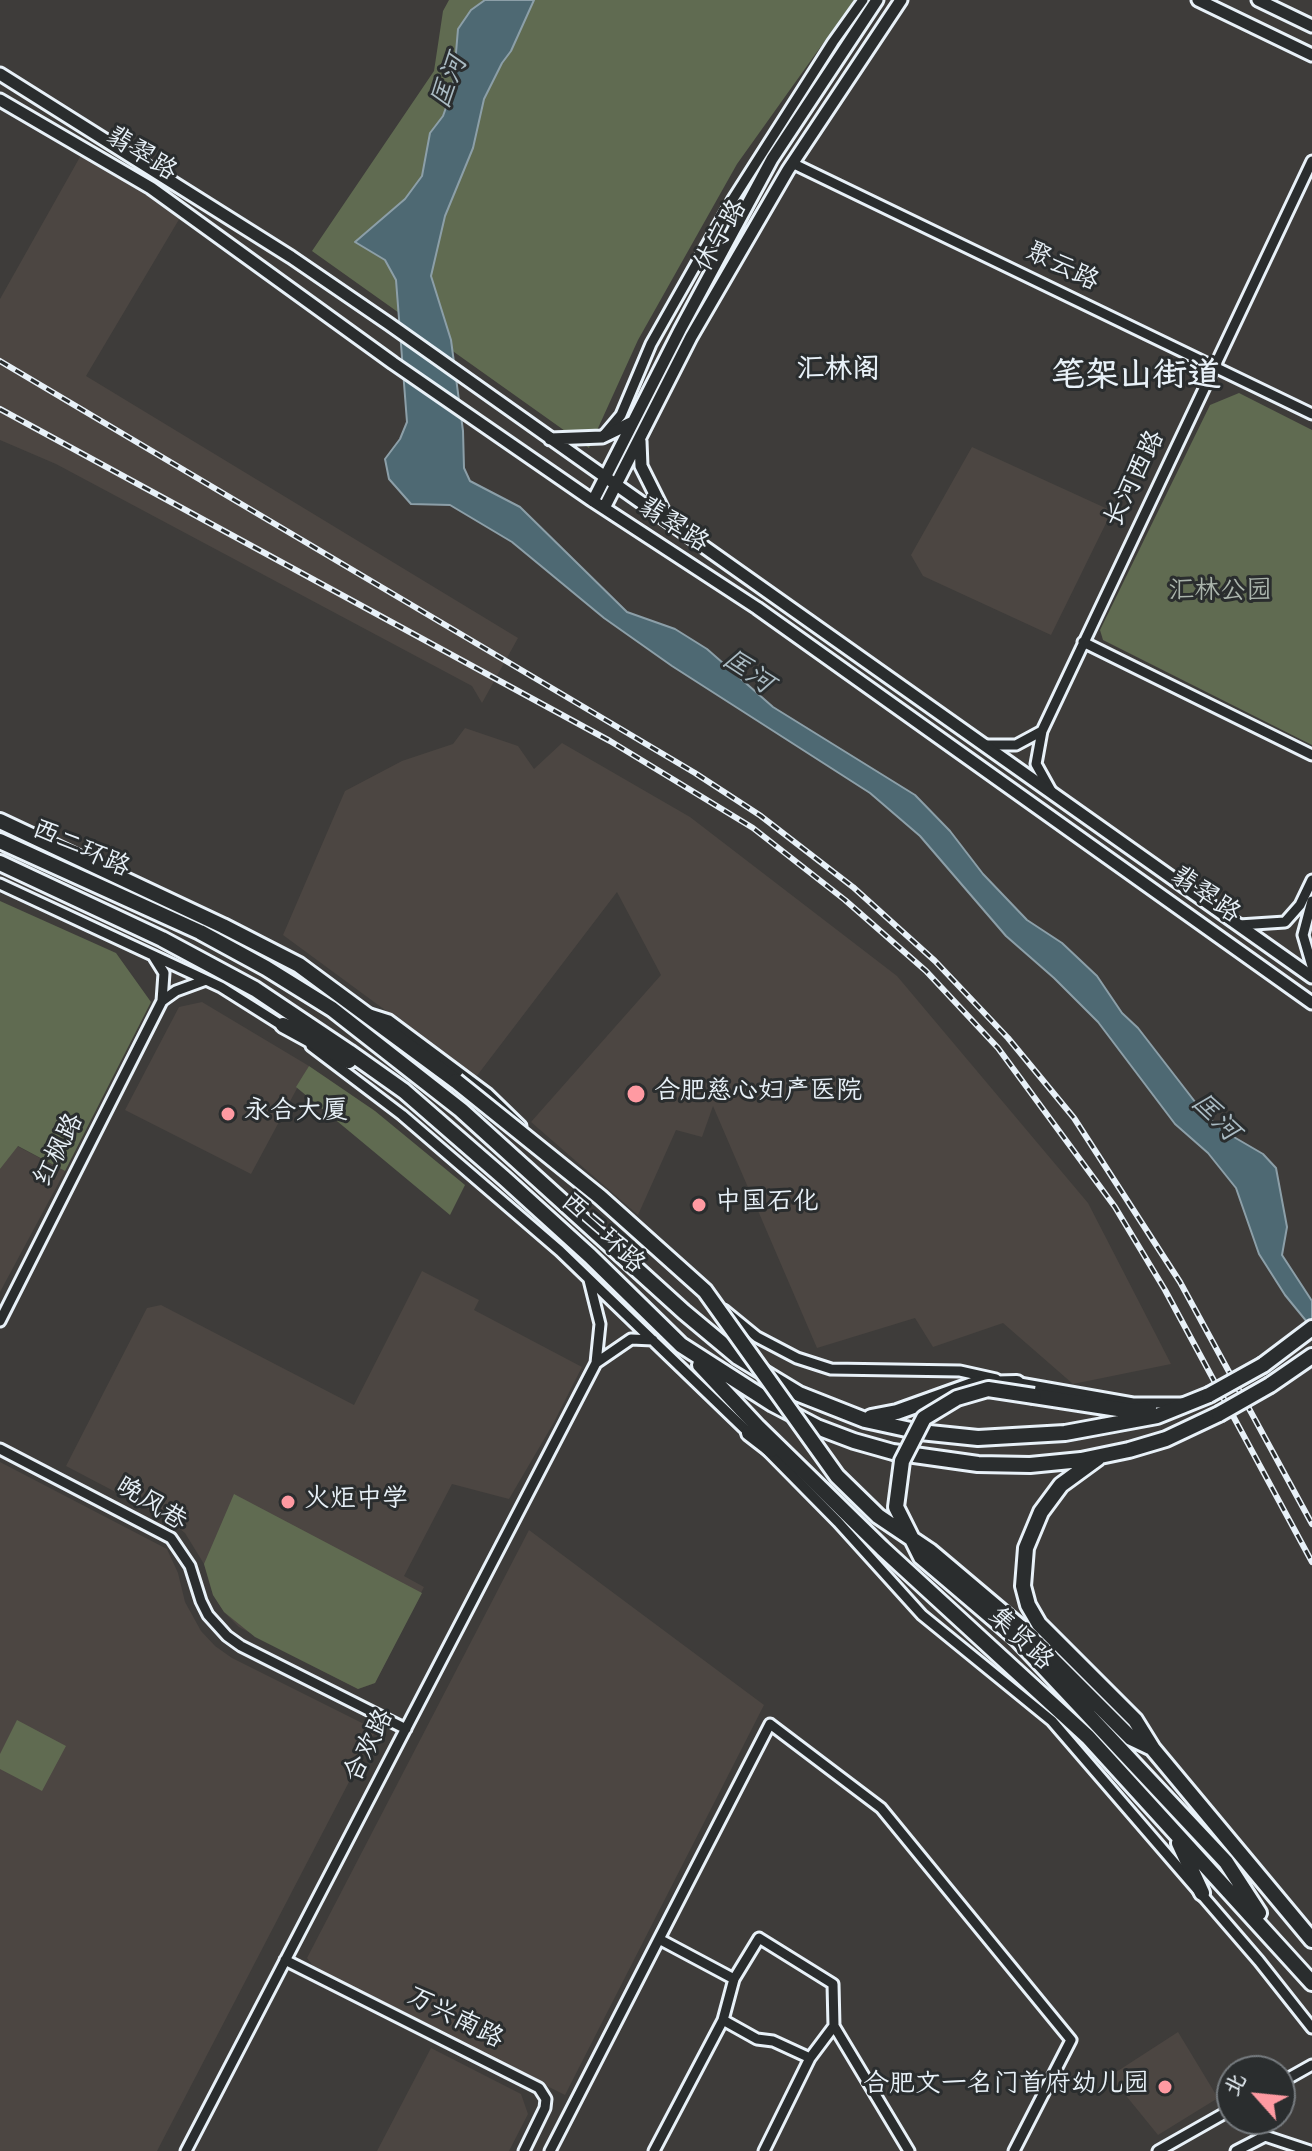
<!DOCTYPE html>
<meta charset="utf-8">
<style>
body{margin:0}
#map{position:relative;width:1312px;height:2151px;overflow:hidden;background:#3e3c3a;font-family:Kalam,"LXGW WenKai TC",sans-serif}
canvas{display:block}
.north{position:absolute;left:1216px;top:2055px;width:80px;height:80px;box-sizing:border-box;background:#2a2d2e;border:2px solid #767b7f;border-radius:50%;rotate:297deg;font-size:22px;font-weight:700;line-height:32px;text-align:center;color:#e8f1f8}
.north::after{content:'';display:block;margin:auto;width:28px;height:36px;background:#ff9aa2;clip-path:polygon(50% 0,100% 100%,50% 72%,0 100%)}
</style>
<div id="map">
<canvas width="1312" height="2151"></canvas>
<div class="north">北</div>
</div>
<script>
const ctx = document.querySelector('canvas').getContext('2d');
ctx.lineJoin = 'round';
function fill(path, color) { ctx.fillStyle = color; ctx.fill(path, 'evenodd'); }
const poly = rows => new Path2D(rows.map(r => 'M' + r).join(''));
function strokePath(path, color, width, dash) { ctx.strokeStyle = color; ctx.lineWidth = width; ctx.lineCap = dash ? 'butt' : 'round'; ctx.setLineDash(dash || []); ctx.stroke(path); }
function write(font, color, halo, rows, align = 'center') {
  ctx.font = font + ' Kalam,"LXGW WenKai TC",sans-serif'; ctx.lineWidth = 6; ctx.setLineDash([]); ctx.textBaseline = 'middle'; ctx.strokeStyle = halo; ctx.fillStyle = color; for (const [text, x, y, turn = 0] of rows) {
    ctx.save(); ctx.translate(x, y); ctx.rotate((+turn || 0) * Math.PI / 180); ctx.textAlign = isNaN(turn) ? turn : align; if (halo) ctx.strokeText(text, 0, 0); ctx.fillText(text, 0, 0); ctx.restore();
  }
}
fill(poly([
 [85,148,184,211,86,376,518,638,482,703,472,686,56,464,0,440,0,299],
 [972,447,1112,511,1051,635,923,576,911,555],
 [465,728,518,746,534,769,562,743,690,817,897,976,1088,1203,1171,1364,1073,1384,1003,1323,933,1347,915,1318,817,1348,713,1106,702,1137,676,1130,638,1215,531,1122,661,975,617,892,476,1077,283,935,345,791,402,761,453,744],
 [202,1002,309,1066,251,1174,125,1110,179,1007],
 [17,1146,65,1171,0,1292,0,1169],
 [422,1271,479,1300,474,1310,582,1367,553,1424,509,1499,452,1484,404,1576,424,1587,375,1683,358,1689,239,1627,224,1612,213,1595,204,1564,185,1533,169,1520,66,1466,147,1308,161,1305,354,1405],
 [0,1462,167,1549,178,1573,185,1602,201,1631,215,1646,232,1658,376,1730,157,2151,0,2151],
 [529,1530,764,1705,565,2095,317,1971,307,1958],
 [1178,2032,1218,2098,1158,2135,1110,2076],
 [431,2048,521,2094,528,2114,509,2151,377,2151]
]), '#4c4642');
fill(poly([
 [449,0,854,0,737,164,638,340,589,448,312,251,434,71,443,11],
 [1239,393,1312,430,1312,745,1103,640,1100,630,1210,405],
 [0,901,116,953,151,1002,65,1171,18,1146,0,1169],
 [309,1066,375,1111,465,1185,450,1215,296,1087],
 [234,1494,422,1593,375,1683,358,1689,255,1637,224,1612,213,1595,204,1564],
 [17,1720,66,1746,42,1791,0,1769,0,1754]
]), '#606b51');
const water = poly([
 [485,0,534,0,511,51,502,63,484,99,473,148,445,216,431,276,451,340,463,431,464,468,470,481,520,507,627,612,675,629,707,649,773,707,915,795,950,831,983,874,1027,920,1062,943,1097,976,1122,1013,1138,1028,1206,1116,1227,1133,1263,1154,1276,1168,1287,1227,1282,1255,1312,1301,1312,1328,1285,1295,1259,1254,1236,1188,1208,1153,1175,1124,1098,1022,1054,978,1006,936,920,836,870,793,672,666,604,618,512,542,450,505,411,504,389,479,385,459,400,439,407,422,396,280,385,260,355,242,405,199,422,176,430,133,443,116,453,88,458,29,471,10,485,0]
]);
fill(water, '#4e6973');
strokePath(water, '#8c9fa8', 2);
const minor = poly([
 [792,163,1312,414],
 [605,434,621,415,651,344,733,199,833,42,863,0],
 [1083,642,1312,755],
 [1042,731,1312,161],
 [984,745,1016,745,1042,731,1036,764,1051,791],
 [0,884,221,987,286,1028],
 [1312,901,1303,935,1312,966],
 [1239,925,1285,922,1300,905,1312,880],
 [162,1001,176,991,206,980],
 [370,1014,389,1020,487,1093,521,1126],
 [311,1046,402,1115,560,1251,752,1436],
 [724,1310,757,1337,797,1358,831,1369,960,1371,996,1379],
 [0,1321,162,1001,164,973,154,957],
 [596,1363,631,1339,653,1340],
 [1014,1382,1133,1403,1182,1403],
 [0,1449,171,1538,190,1566,201,1601,208,1615,227,1636,241,1646,406,1729],
 [766,1449,838,1522,922,1615,1052,1721,1259,1961,1312,2028],
 [659,1939,770,1724,881,1808,1071,2040,1014,2151],
 [285,1960,539,2088,546,2099,545,2108,524,2151],
 [734,1979,723,2020,757,2039,773,2041,810,2058],
 [1280,2083,1312,2065],
 [186,2151,596,1363,600,1324,589,1280],
 [550,2151,659,1939,734,1979,759,1938,833,1984,834,2026,909,2151],
 [654,2151,723,2020],
 [764,2151,810,2058,834,2026],
 [1158,2151,1232,2109],
 [1236,2151,1265,2136,1310,2151]
]);
const major = poly([
 [1198,0,1312,55],
 [1258,0,1312,26],
 [0,74,291,257,389,324,1312,977],
 [0,100,151,188,393,363,593,501,757,608,1312,1003],
 [550,439,602,437,633,422],
 [640,441,641,466,667,518],
 [593,501,680,330,772,159,877,0],
 [604,508,691,337,788,170,901,0]
]);
const highway = poly([
 [0,821,223,926,299,965,456,1081],
 [0,841,200,932,266,968,332,1009,461,1110,684,1312,738,1357,799,1394,865,1420,920,1432,978,1438,1065,1433,1157,1416,1209,1395],
 [0,863,162,939,255,989,349,1052,404,1091,504,1178,590,1256,681,1345,773,1404,817,1427,854,1441,893,1452,978,1464,1030,1465,1081,1460,1129,1450,1166,1439,1219,1414],
 [283,1025,349,1061],
 [700,1365,758,1427,882,1548,1088,1737,1312,1983],
 [1263,1365,1312,1328],
 [1270,1385,1312,1356],
 [1034,1396,1131,1411,1149,1408],
 [871,1417,897,1412,975,1384,1017,1383],
 [749,1433,771,1450],
 [1098,1458,1061,1485,1041,1512,1026,1548,1023,1586,1028,1605,1039,1624,1135,1720,1153,1749,1312,1940],
 [1020,1627,1131,1738,1152,1748],
 [1016,1638,1226,1862,1259,1913],
 [1179,1843,1202,1893]
]);
strokePath(minor, '#e8f1f8', 15);
strokePath(major, '#e8f1f8', 17);
strokePath(highway, '#e8f1f8', 20);
strokePath(minor, '#2a2d2e', 9);
strokePath(major, '#2a2d2e', 11);
strokePath(highway, '#2a2d2e', 14);
const rail = poly([
 [0,361,695,773,761,816,853,887,935,961,1008,1038,1074,1118,1180,1282,1312,1524],
 [0,409,610,741,753,828,845,900,926,971,998,1048,1115,1207,1165,1290,1312,1562]
]);
strokePath(rail, '#e8f1f8', 6);
strokePath(rail, '#2a2d2e', 3, [9]);
const highwayBridge = poly([
 [456,1081,600,1197,705,1291,837,1476,878,1516,930,1551,1020,1627],
 [1209,1395,1263,1365],
 [1219,1414,1270,1385],
 [1016,1638,921,1557,896,1507,902,1461,924,1418,957,1398,988,1389,1034,1396]
]);
strokePath(highwayBridge, '#e8f1f8', 20, []);
strokePath(highwayBridge, '#2a2d2e', 14);
for (const [x, y, r, color] of [
 [636,1094,10,"#ff9aa2"],
 [228,1114,8,"#ff9aa2"],
 [699,1205,8,"#ff9aa2"],
 [288,1502,8,"#ff9aa2"],
 [1165,2087,8,"#ff9aa2"]
]) { const dot = new Path2D(); dot.arc(x, y, r, 0, 2 * Math.PI); ctx.fillStyle = color; ctx.fill(dot); strokePath(dot, '#2a2d2e', 3); }
write('26px', '#e8f1f8', '#2a2d2e', [
 ["翡翠路",140,156,32],
 ["休宁路",723,237,-60],
 ["聚云路",1061,269,26],
 ["长河西路",1137,480,-64],
 ["翡翠路",672,527,33],
 ["西二环路",80,851,24],
 ["翡翠路",1204,897,35],
 ["红枫路",61,1151,-63],
 ["西二环路",601,1235,43],
 ["晚风巷",150,1506,32],
 ["集贤路",1019,1641,43],
 ["合欢路",371,1747,-63],
 ["万兴南路",454,2020,27]
]);
write('26px', '#abb5ad', '#2a2d2e', [
 ["汇林公园",1220,594]
]);
write('26px', '#e8f1f8', '#2a2d2e', [
 ["合肥慈心妇产医院",654,1094],
 ["永合大厦",244,1114],
 ["中国石化",715,1205],
 ["火炬中学",304,1502],
 ["合肥文一名门首府幼儿园",1149,2087,"right"]
], 'left');
write('italic 28px', '#aabbc3', '#2a2d2e', [
 ["匡河",452,83,-69],
 ["匡河",746,674,35],
 ["匡河",1213,1119,45]
]);
write('bold 28px', '#e8f1f8', '#2a2d2e', [
 ["汇林阁",838,372]
]);
write('bold 34px', '#e8f1f8', '#2a2d2e', [
 ["笔架山街道",1136,379]
]);
</script>
